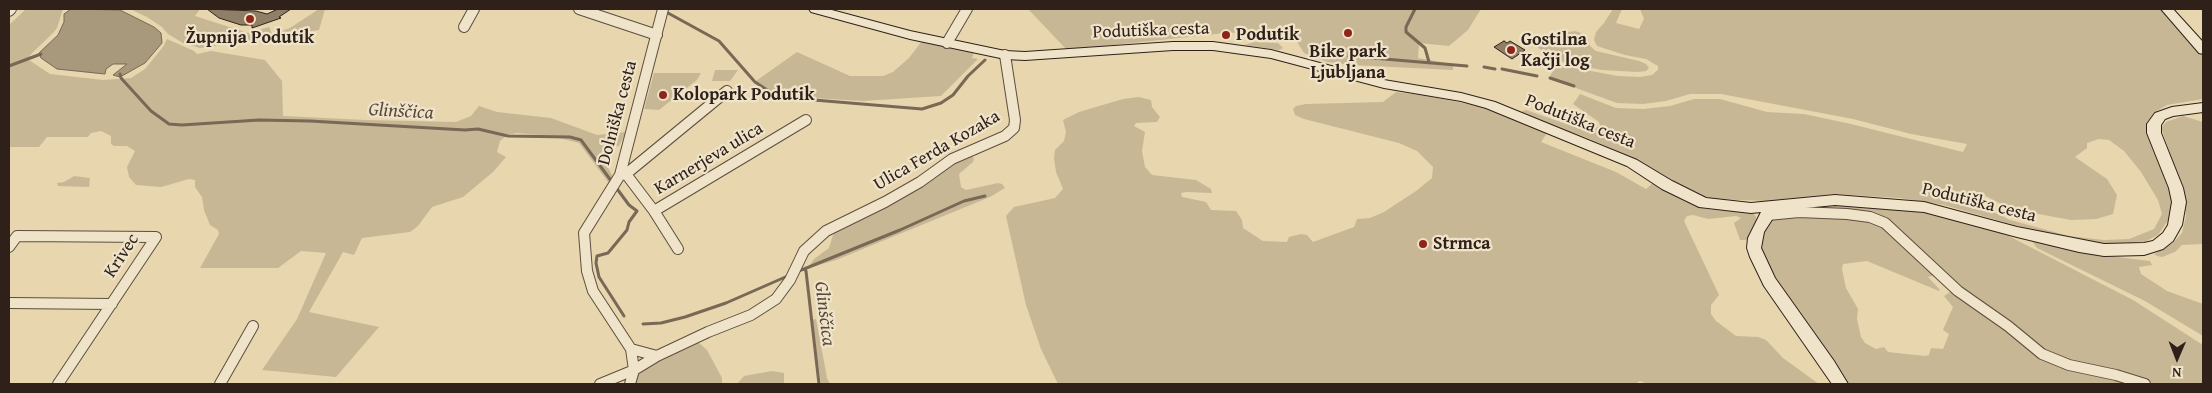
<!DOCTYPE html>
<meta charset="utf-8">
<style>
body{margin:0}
#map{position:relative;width:2212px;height:393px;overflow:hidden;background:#e7d6ae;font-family:"Gentium Book Plus",serif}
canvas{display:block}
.frame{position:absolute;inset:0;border:10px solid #2f211a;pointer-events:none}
.north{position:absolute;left:2152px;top:333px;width:50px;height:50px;-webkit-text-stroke:4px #efe4ca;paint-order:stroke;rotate:181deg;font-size:14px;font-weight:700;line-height:20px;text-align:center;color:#2f211a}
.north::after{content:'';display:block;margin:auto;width:18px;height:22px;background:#2f211a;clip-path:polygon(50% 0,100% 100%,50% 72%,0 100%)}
</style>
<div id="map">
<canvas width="2212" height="393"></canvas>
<div class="frame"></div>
<div class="north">N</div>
</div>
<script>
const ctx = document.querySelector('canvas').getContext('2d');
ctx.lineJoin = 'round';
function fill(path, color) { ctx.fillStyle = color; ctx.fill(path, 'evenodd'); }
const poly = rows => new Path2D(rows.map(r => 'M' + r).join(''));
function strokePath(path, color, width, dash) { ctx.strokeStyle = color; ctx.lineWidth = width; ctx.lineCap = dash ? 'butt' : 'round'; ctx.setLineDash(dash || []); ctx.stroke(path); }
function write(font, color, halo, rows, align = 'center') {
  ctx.font = font + ' "Gentium Book Plus",serif'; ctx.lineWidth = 4.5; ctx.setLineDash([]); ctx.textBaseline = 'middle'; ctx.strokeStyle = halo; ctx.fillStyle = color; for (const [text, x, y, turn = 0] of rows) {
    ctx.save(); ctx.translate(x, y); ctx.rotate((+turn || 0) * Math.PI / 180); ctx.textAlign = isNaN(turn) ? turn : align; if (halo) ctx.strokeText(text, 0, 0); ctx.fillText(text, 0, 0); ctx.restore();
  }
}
fill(poly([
 [26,9,63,9,57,28,53,33,30,55,29,60,50,74,103,80,131,78,145,69,163,47,167,39,194,51,197,54,211,51,265,60,282,81,283,116,366,120,456,122,471,116,479,106,497,112,551,118,597,135,626,132,619,146,613,147,606,155,605,162,614,179,610,183,608,182,579,143,552,136,517,133,507,135,500,141,497,152,506,157,493,172,463,197,432,207,418,226,410,232,362,238,354,255,343,252,309,312,379,327,336,377,262,370,297,319,326,253,301,251,278,268,200,268,219,234,218,230,210,225,204,210,202,197,195,187,195,180,189,179,161,187,136,185,129,177,127,167,135,151,127,146,114,146,111,144,111,136,101,131,91,133,88,137,47,137,39,147,9,147,9,25],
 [130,9,200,9,195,16,248,33,269,27,272,34,290,28,319,9,325,9,319,30,200,48,183,43,168,34,162,27,147,17],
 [1028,9,1481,9,1468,30,1449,46,1419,43,1418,58,1453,64,1453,70,1353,65,1327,62,1304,53,1294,37,1274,31,1225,33,1067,50],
 [1613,9,1622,9,1616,23,1639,29,1644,19,1640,9,2162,9,2203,56,2203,99,2167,105,2155,112,2147,122,2149,133,2172,187,2173,213,2158,235,2142,243,2131,246,2095,244,2049,235,1944,205,1900,198,1834,194,1767,201,1713,199,1697,195,1679,185,1636,159,1585,137,1522,115,1522,111,1526,110,1578,128,1593,129,1600,126,1599,122,1573,104,1580,94,1616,108,1644,109,1670,106,1694,99,1720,99,1767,112,1804,114,1851,124,1963,152,1967,144,1911,134,1853,119,1721,94,1690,94,1666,101,1643,104,1617,103,1554,80,1550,76,1556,66,1563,66,1618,76,1640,77,1652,75,1658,70,1658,66,1646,59,1625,55,1597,46,1594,40,1596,32,1604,23],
 [2099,139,2109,140,2124,151,2141,172,2158,200,2162,214,2154,229,2129,239,2104,240,2069,236,2010,220,1987,209,1980,193,2011,209,2071,220,2096,219,2113,214,2117,195,2107,179,2075,157,2087,148,2087,143],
 [1575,31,1581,33,1580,40,1588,39,1590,46,1596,51,1639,61,1646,64,1649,68,1646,71,1638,72,1602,70,1575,65,1556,60,1537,47,1538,41,1553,40,1563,33],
 [922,41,974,53,972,58,978,59,941,96,863,101,796,97,774,95,756,81,797,52,850,76,883,76,893,72,909,58],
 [1254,42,1278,43,1283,48,1279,50,1244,45],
 [715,70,738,70,730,81,712,81],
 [654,73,701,73,697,80,659,110,644,109],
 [1396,92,1423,95,1488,108,1547,133,1541,142,1616,172,1646,189,1654,182,1684,201,1706,209,1753,213,1756,217,1757,222,1748,240,1740,240,1734,223,1741,218,1736,216,1708,219,1693,215,1687,216,1684,221,1719,295,1711,305,1711,314,1716,321,1736,336,1758,337,1766,340,1783,358,1819,384,1648,384,1640,381,1635,384,1058,384,1041,349,1026,305,1006,216,1014,207,1055,198,1063,189,1056,172,1054,158,1055,150,1064,141,1066,132,1063,120,1079,112,1123,99,1139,97,1151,100,1152,107,1160,117,1157,122,1136,123,1134,126,1145,132,1142,151,1145,167,1152,175,1196,180,1211,189,1212,193,1186,192,1181,193,1182,197,1206,202,1211,210,1236,211,1242,220,1243,228,1263,241,1287,242,1289,237,1301,234,1307,235,1313,242,1354,227,1357,219,1370,218,1384,212,1416,191,1432,178,1433,167,1417,151,1399,143,1304,119,1295,115,1293,109,1296,106,1306,104,1383,102],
 [2183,116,2203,122,2203,244,2182,245,2175,252,2162,257,2157,256,2154,254,2173,243,2182,233,2186,216,2184,193,2161,128,2166,122],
 [970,155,974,158,973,162,959,174,961,187,966,190,998,183,1002,184,1005,188,990,197,836,260,812,267,810,265,814,259,829,248,834,232,949,164],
 [74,176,90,178,89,187,58,186,57,183,64,182],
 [1839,204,1934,213,1999,231,2133,300,2203,345,2203,384,2152,384,2045,354,1974,301,1887,222,1809,210,1807,206],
 [1805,215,1871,219,1885,226,1936,275,1928,277,1940,290,1939,291,1867,261,1843,264,1842,269,1846,288,1858,309,1857,319,1861,337,1865,343,1876,349,1884,347,1888,352,1925,356,1929,355,1931,348,1943,349,1949,334,1943,330,1953,307,1944,296,1950,292,1956,292,2029,347,2141,384,1847,384,1773,281,1760,249,1760,238,1771,220],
 [2031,240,2093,254,2150,261,2152,265,2139,267,2141,274,2167,291,2203,304,2203,336,2145,301,2037,248],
 [816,319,827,378,830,384,821,384,812,320],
 [698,342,707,350,722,378,722,384,635,384,638,375,663,356],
 [772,371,784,373,784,384,737,384,744,376]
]), '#c8b795');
const water = poly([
 [71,9,120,10,154,27,161,33,162,43,145,63,120,77,113,75,127,64,113,64,106,69,105,74,57,69,41,58,39,53,58,35,64,22,64,14,71,9]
]);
fill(water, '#a8987c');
strokePath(water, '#786855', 1);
strokePath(poly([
 [1415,9,1406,27,1406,32,1425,48,1429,62],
 [668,13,719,41,755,82,778,97,922,109,941,103,953,95,968,76,985,60],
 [1349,56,1467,66],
 [9,66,41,54],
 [1484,67,1495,69],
 [1502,69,1537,76],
 [120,74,121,78,151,111,169,124,182,125,259,120,310,121,465,130,478,129,508,136,570,137,581,140,629,205,637,211,629,222,627,230,608,253,597,256,596,263,599,277,624,316],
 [1550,78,1574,86],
 [804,269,900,230,964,201,985,196],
 [798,271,804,269,806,271,819,384],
 [643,324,661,323,685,317,726,303,790,275]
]), '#786855', 3);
const building = poly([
 [207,9,256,11,267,14,278,9,291,9,279,17,281,18,252,28,252,25,241,25,219,18,207,9],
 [1504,41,1507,43,1510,41,1525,50,1512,59,1494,47,1504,41]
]);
fill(building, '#8f7f67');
strokePath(building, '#2f211a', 1);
const street = poly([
 [579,9,657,35],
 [9,11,11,9],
 [464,27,474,9],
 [947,43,967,9],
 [626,174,727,91],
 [621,175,626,174,654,211,678,249],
 [654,211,806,120],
 [1768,215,1799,212,1847,214,1870,217,1885,223,1958,291,2008,326,2042,354,2069,365,2116,375,2145,384],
 [9,247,17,236,156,237,58,384],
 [9,303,112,304],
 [631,349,657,356],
 [220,384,253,326],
 [600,384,634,370,657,356,708,332,751,315,776,299,790,280,804,251,826,231,885,202,920,182,952,159,1005,136,1014,128,1015,120,1005,55],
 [630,384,634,370,631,349,593,291,587,271,584,233,620,175,663,9]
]);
const secondary = poly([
 [809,9,828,9,910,31,1005,51,1025,52,1173,42,1213,42,1271,50,1384,80,1461,93,1495,102,1637,160,1672,181,1706,198,1751,203,1835,195,1924,202,2017,227,2104,244,2144,243,2153,241,2163,233,2168,225,2172,202,2169,188,2147,133,2147,124,2155,113,2172,107,2203,103,2203,112,2173,116,2165,119,2161,125,2161,133,2183,188,2186,202,2182,225,2173,241,2163,249,2144,255,2104,256,2079,252,2017,237,1924,212,1835,205,1774,211,1775,215,1764,232,1761,248,1775,278,1834,361,1848,384,1832,384,1764,286,1750,257,1747,248,1748,238,1761,212,1751,213,1699,207,1662,189,1627,166,1486,108,1461,101,1384,88,1271,58,1213,50,1173,50,1025,60,1005,59,910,39,811,12,809,9],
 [2161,9,2173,9,2203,42,2203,54,2199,53,2161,9]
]);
strokePath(street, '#5d4e3f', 12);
strokePath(secondary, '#2f211a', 2);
strokePath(street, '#efe4ca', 10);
fill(secondary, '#efe4ca');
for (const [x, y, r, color] of [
 [250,19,5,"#8f2418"],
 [1348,33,5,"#8f2418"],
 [1226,35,5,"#8f2418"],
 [1511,50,5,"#8f2418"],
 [663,95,5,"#8f2418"],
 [1423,244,5,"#8f2418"]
]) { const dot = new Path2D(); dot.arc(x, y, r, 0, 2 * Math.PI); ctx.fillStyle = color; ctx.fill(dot); strokePath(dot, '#efe4ca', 2); }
write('18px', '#2f211a', '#efe4ca', [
 ["Podutiška cesta",1151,31,-2],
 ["Dolniška cesta",618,113,-75],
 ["Podutiška cesta",1580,122,22],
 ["Ulica Ferda Kozaka",937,151,-30],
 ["Karnerjeva ulica",709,159,-31],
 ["Podutiška cesta",1979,203,14],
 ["Krivec",122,256,-57]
]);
write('bold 18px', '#2f211a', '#efe4ca', [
 ["Podutik",1236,35],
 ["Župnija Podutik",250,38,"center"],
 ["Gostilna",1521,40],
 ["Kačji log",1521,61],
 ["Bike park",1348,52,"center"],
 ["Ljubljana",1348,73,"center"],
 ["Kolopark Podutik",673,95],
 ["Strmca",1433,244]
], 'left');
write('italic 19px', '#594b3c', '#efe4ca', [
 ["Glinščica",401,112,3],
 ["Glinščica",824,314,83]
]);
</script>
